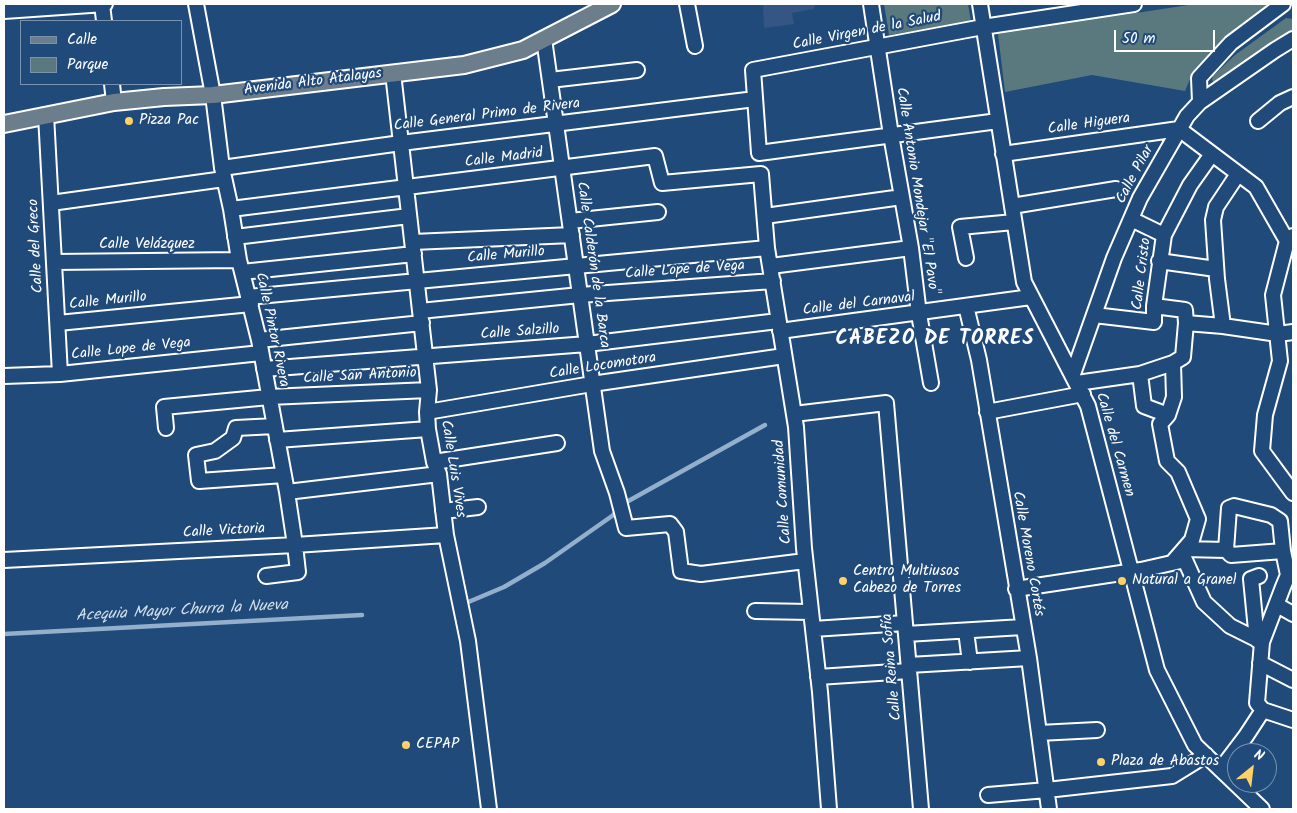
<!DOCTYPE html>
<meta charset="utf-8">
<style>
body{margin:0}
#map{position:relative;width:1297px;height:813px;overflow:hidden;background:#1f4a7a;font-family:Kalam,sans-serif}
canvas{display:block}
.frame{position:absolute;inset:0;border:5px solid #fff;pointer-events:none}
.legend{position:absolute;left:20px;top:20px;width:162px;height:65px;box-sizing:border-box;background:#1f4a7a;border:1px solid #7992af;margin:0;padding:6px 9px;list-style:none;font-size:15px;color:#fff}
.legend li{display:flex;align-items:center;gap:10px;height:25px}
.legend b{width:25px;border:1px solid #7992af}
.north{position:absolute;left:1227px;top:743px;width:50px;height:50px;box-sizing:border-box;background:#1f4a7a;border:1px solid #7992af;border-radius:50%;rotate:29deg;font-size:14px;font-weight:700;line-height:20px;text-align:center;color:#fff}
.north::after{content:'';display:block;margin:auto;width:18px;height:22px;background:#ffd166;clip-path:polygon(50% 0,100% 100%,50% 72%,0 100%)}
.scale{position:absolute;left:1114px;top:30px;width:101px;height:22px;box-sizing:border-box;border:2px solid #fff;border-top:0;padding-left:6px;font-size:15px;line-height:18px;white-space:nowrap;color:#fff;-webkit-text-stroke:4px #1f4a7a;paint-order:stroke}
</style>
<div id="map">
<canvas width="1297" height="813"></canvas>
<div class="frame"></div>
<ul class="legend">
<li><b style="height:6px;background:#6c7d8c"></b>Calle</li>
<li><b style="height:14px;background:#59797e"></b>Parque</li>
</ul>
<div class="north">N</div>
<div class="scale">50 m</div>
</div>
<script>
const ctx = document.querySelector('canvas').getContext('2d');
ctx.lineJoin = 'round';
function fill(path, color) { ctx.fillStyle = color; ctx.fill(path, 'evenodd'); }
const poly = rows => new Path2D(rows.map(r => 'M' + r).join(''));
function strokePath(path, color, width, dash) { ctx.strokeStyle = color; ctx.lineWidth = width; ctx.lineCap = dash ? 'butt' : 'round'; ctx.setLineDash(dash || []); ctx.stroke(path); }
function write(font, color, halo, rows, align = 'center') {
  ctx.font = font + ' Kalam,sans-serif'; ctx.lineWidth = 4.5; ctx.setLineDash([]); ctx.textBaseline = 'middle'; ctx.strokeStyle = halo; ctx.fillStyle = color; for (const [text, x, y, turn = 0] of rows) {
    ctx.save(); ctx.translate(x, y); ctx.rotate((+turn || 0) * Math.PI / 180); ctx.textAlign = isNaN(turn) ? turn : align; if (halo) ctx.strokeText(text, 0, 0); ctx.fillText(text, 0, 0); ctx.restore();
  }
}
fill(poly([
 [763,4,816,4,814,9,792,13,794,24,764,28]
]), '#355685');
fill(poly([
 [884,4,968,4,971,22,889,35],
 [1195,4,1270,4,1223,40,1193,72,1185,91,1092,75,1005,92,998,34],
 [1286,18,1293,19,1293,35,1217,84,1214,83,1212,80,1213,76,1235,55]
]), '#59797e');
strokePath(poly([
 [623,504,765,425],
 [466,603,504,587,545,563,612,516,618,510],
 [4,634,362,615]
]), '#93afcb', 4.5);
const minor = poly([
 [102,4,104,21],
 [196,4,213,95,222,168,231,209,239,260,259,340,287,492,295,545,298,572,266,576],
 [687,4,695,46],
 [871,4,891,135,911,248,919,314,931,383],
 [980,4,1024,282,1088,406,1157,670,1195,745,1262,809],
 [4,11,105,4],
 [544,39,602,451,617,493,626,528,670,524,676,532,681,571,701,574,805,561],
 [393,73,429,390,427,412,428,429,434,462,439,474,446,535,468,641,489,809],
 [550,80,637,70],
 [112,84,114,102],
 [1200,102,1199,78,1231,43,1283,4],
 [46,115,60,374],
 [998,121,759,153,753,70,983,27,1134,4],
 [1258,121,1280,103,1293,97],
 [1003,154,1179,129,1256,187,1287,241],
 [222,168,401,143,755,99],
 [51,203,224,179],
 [1012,206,1116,189],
 [231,209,655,156,662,183,761,174,767,248,796,427,804,548,820,692,829,809],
 [765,216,902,197],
 [1131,219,1164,235],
 [570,221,658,212],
 [1293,236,1287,241,1273,295,1280,361,1265,415,1262,451,1293,493],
 [235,237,409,216],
 [413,242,572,235],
 [966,258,960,227,1014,222],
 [1159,261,1216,269],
 [54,262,239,260],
 [771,266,911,248],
 [242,272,414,254],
 [248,297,767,248],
 [966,306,979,360,1029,658,1049,809],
 [1154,306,1185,310,1186,323],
 [420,311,580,295,773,281],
 [1094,315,1154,322,1154,306,1164,235,1190,185,1212,154],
 [58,323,251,304],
 [1223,326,1217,279,1213,220,1216,207,1238,174],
 [780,331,1031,297],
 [259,340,422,323],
 [1173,363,1183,357,1186,323,1223,326,1278,334,1293,332],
 [264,369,587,344,778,321],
 [1073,374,1114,258,1140,198,1187,116,1200,102,1275,50,1293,39],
 [1140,374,1144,406,1168,415],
 [4,376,60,374,261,353],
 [1077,383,1140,374,1173,363,1174,397,1168,415,1160,424,1167,461,1178,472,1198,519,1192,540,1172,563],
 [427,412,592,384,784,356],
 [987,412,1083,394],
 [794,414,886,403,921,809],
 [275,426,236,428,233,438,215,451,196,455,199,481,284,475],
 [166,428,164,407,269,397,429,390],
 [277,440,428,429],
 [434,462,557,443],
 [287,492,439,474],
 [443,511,478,507],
 [1184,549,1226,550,1229,508,1234,506,1271,515,1280,521,1283,551,1288,575],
 [1226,550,1231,555,1283,551],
 [4,560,295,545,446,535],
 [1016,589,1141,570,1185,560,1204,602,1230,626,1262,642,1257,703,1263,710,1293,720],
 [1277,605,1293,614],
 [755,611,811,612],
 [813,629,905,623],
 [966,631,970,662],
 [906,634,1023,627],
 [1257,640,1251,579,1259,576],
 [1262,642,1283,587,1288,575,1293,570],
 [1260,663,1293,680],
 [909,665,1029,658],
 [818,677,909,671],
 [1039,733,1097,730],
 [1221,769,1246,736,1263,710],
 [988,795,1047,790,1172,776,1206,755]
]);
const major = poly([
 [4,124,114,102,164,97,213,95,464,65,523,50,612,4]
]);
strokePath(minor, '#fff', 18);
strokePath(major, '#fff', 20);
strokePath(minor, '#1f4a7a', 14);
strokePath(major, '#6c7d8c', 16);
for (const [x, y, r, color] of [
 [129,121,5,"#ffd166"],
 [843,581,5,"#ffd166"],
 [1122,581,5,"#ffd166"],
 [406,745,5,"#ffd166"],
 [1101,762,5,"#ffd166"]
]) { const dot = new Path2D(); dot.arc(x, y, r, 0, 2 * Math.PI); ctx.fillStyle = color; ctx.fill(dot); strokePath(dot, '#1f4a7a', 2); }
write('15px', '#fff', '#1f4a7a', [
 ["Calle Virgen de la Salud",867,32,-11],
 ["Avenida Alto Atalayas",313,83,-7],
 ["Calle General Primo de Rivera",487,116,-7],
 ["Calle Higuera",1089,125,-8],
 ["Calle Madrid",504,159,-7],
 ["Calle Pilar",1136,175,-62],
 ["Calle Antonio Mondejar \"El Pavo\"",916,191,81],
 ["Calle Velázquez",147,245],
 ["Calle del Greco",37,246,-93],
 ["Calle Murillo",506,256,-5],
 ["Calle Calderón de la Barca",592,265,82],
 ["Calle Lope de Vega",685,271,-4],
 ["Calle Cristo",1143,274,-83],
 ["Calle Murillo",108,302,-6],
 ["Calle del Carnaval",859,305,-7],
 ["Calle Pintor Rivera",271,330,78],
 ["Calle Salzillo",520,333,-4],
 ["Calle Lope de Vega",131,350,-6],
 ["Calle Locomotora",603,367,-9],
 ["Calle San Antonio",360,377,-3],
 ["Calle del Carmen",1114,445,74],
 ["Calle Luis Vives",452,469,81],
 ["Calle Comunidad",784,492,-94],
 ["Calle Victoria",224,532,-3],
 ["Calle Moreno Cortés",1027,554,80],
 ["Calle Reina Sofía",893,667,-95]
]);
write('15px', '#fff', '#1f4a7a', [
 ["Pizza Pac",139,121],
 ["Centro Multiusos",853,572],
 ["Cabezo de Torres",853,589],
 ["Natural a Granel",1132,581],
 ["CEPAP",416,745],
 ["Plaza de Abastos",1111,762]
], 'left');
write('italic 16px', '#d2dee9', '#1f4a7a', [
 ["Acequia Mayor Churra la Nueva",182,612,-3]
]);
ctx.letterSpacing = '1px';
write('bold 20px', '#fff', '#1f4a7a', [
 ["CABEZO DE TORRES",935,341]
]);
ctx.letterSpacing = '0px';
</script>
